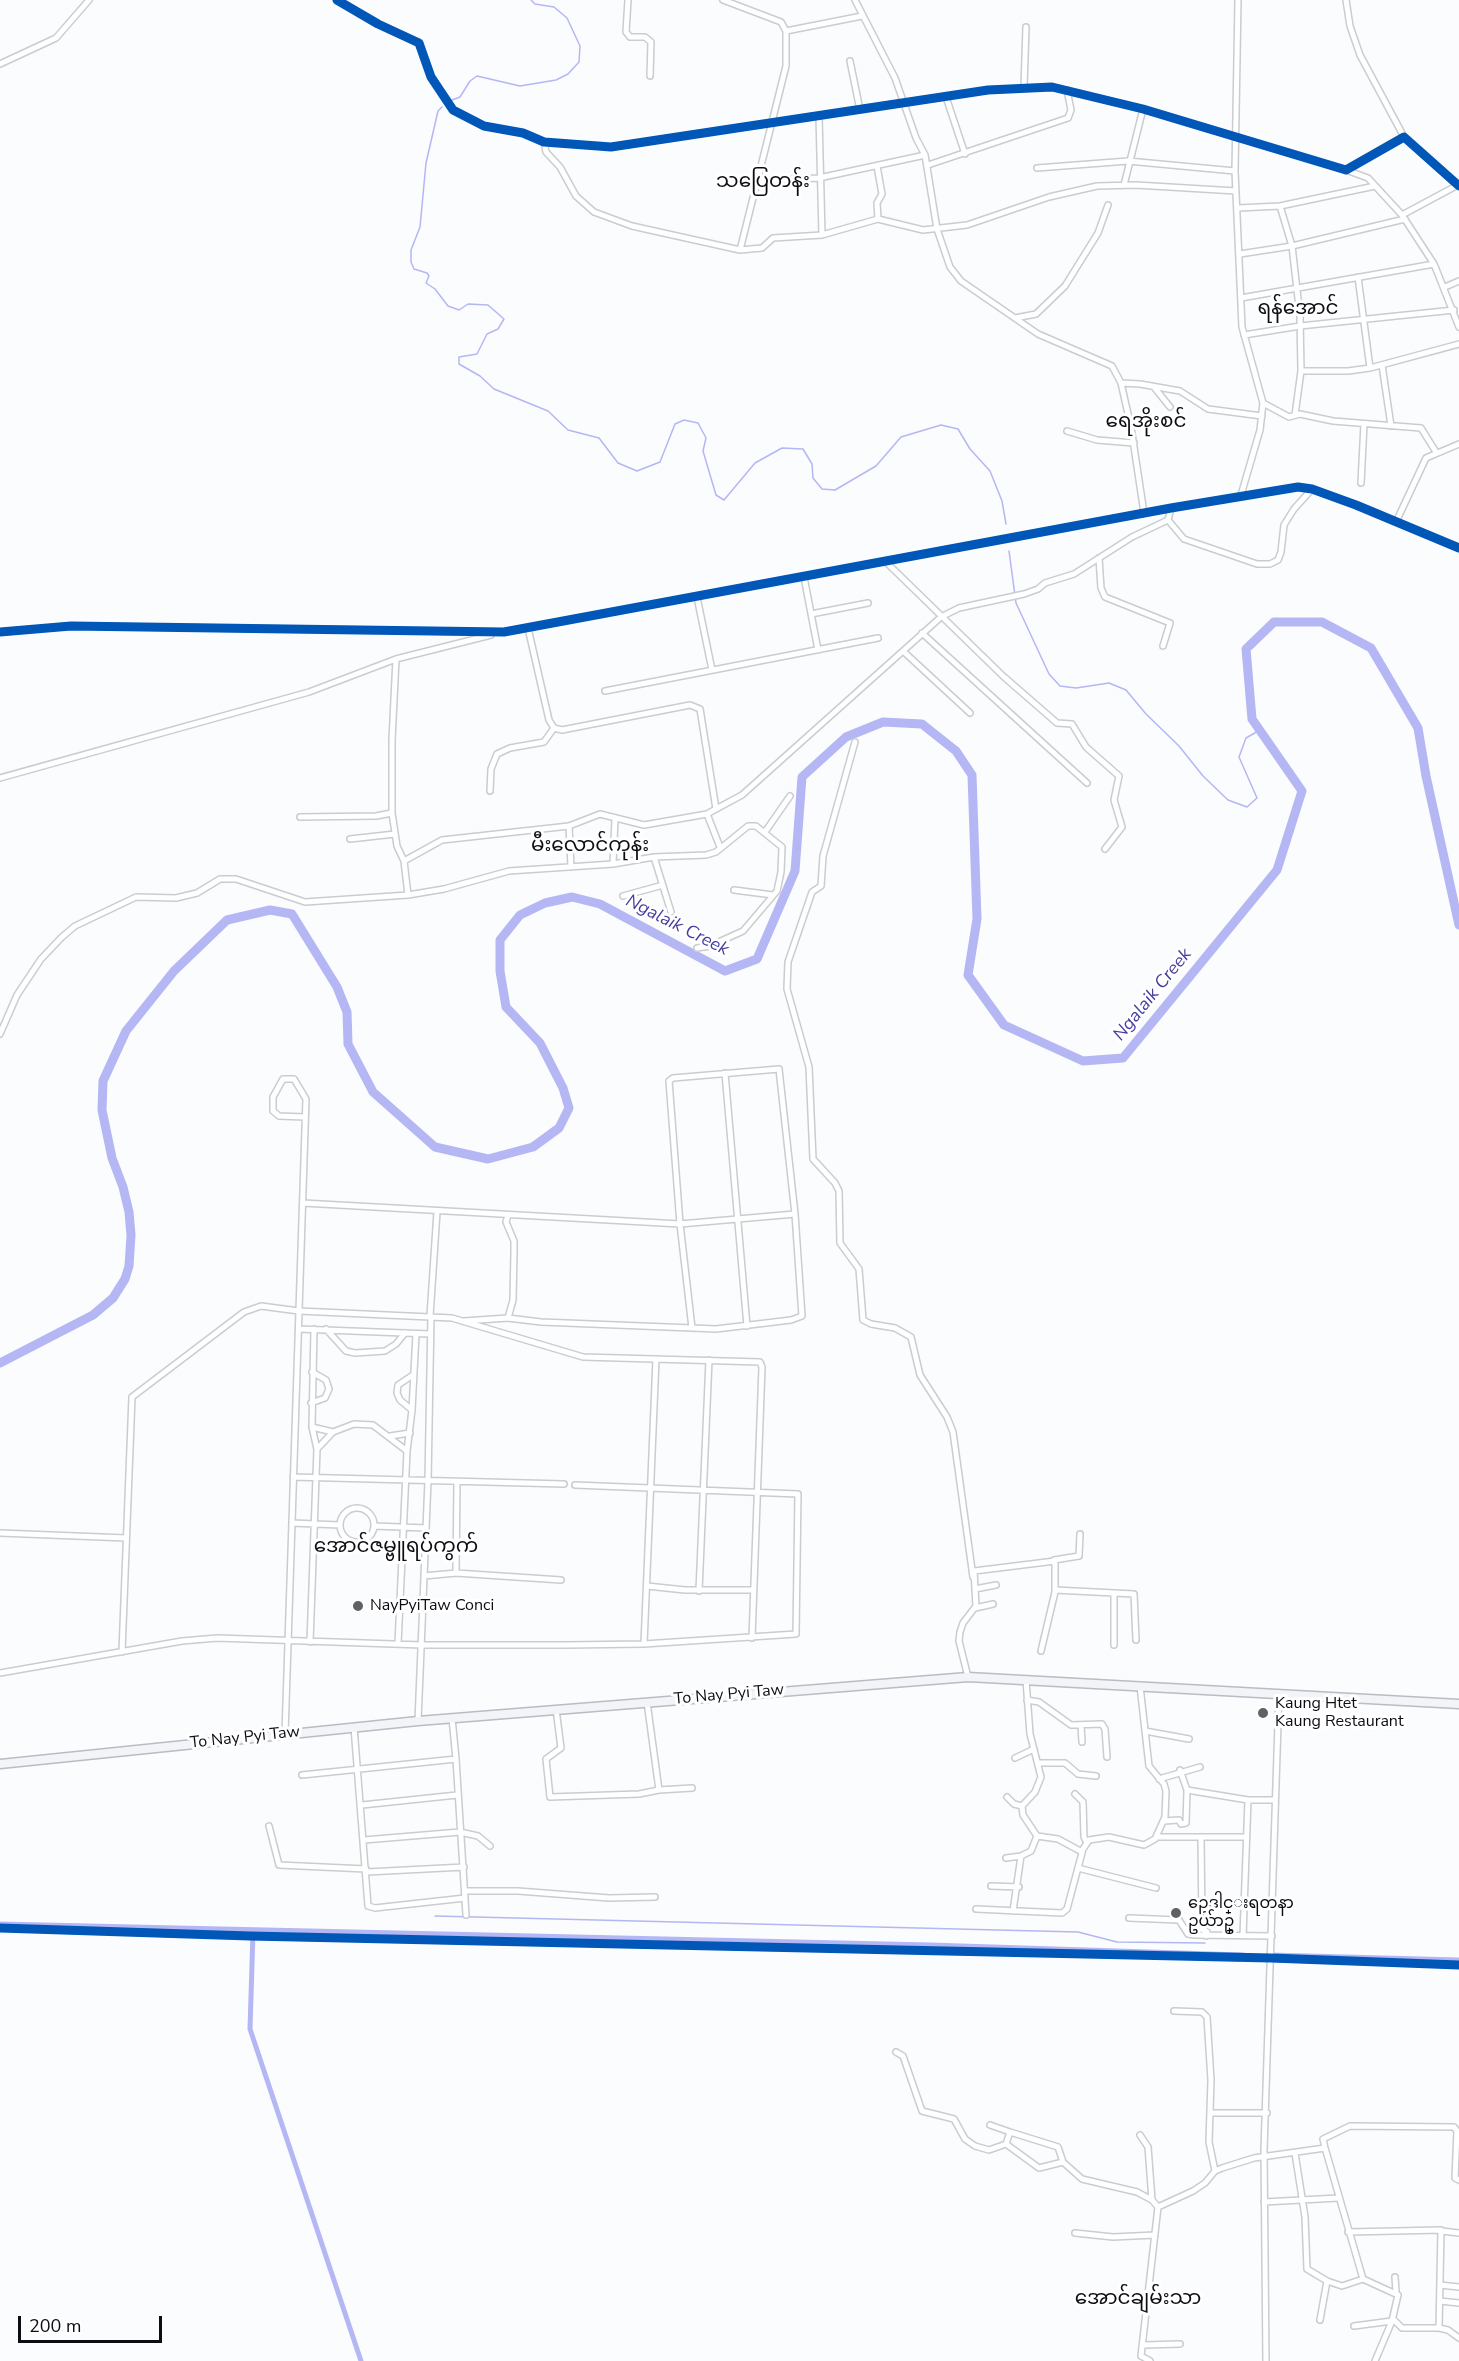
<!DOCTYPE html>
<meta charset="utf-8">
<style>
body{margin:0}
#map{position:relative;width:1459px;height:2361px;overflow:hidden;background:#fbfcfd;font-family:"Nunito Sans",sans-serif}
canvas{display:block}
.scale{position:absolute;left:18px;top:2316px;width:144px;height:27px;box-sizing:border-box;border:3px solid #0c0d12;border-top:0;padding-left:8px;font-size:18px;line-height:21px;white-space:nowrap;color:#0c0d12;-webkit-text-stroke:4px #fff;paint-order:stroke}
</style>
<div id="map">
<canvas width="1459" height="2361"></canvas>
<div class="scale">200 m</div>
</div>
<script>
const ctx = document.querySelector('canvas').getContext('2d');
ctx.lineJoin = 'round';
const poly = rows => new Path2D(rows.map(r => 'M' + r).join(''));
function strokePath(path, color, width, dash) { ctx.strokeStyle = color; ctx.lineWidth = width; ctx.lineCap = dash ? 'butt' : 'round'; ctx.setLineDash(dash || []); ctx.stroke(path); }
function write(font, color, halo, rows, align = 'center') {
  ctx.font = font + ' "Nunito Sans","Noto Sans Myanmar",sans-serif'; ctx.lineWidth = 6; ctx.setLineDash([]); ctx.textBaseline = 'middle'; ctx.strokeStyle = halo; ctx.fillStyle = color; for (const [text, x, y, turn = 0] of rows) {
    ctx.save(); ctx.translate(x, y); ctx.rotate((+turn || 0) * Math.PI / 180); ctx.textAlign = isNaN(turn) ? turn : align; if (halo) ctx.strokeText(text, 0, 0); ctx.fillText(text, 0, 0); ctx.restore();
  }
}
strokePath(poly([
 [452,100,460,97,470,81,477,76,520,86,556,80,568,74,579,62,580,46,567,18,554,7,535,4,531,0],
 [442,107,438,111,426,163,420,227,411,250,411,262,414,269,427,273,429,276,426,283,435,289,448,306,459,310,468,304,488,305,504,319,498,329,487,334,477,354,459,357,459,364,480,376,494,389,548,411,568,430,599,438,618,463,637,471,660,462,675,424,684,420,698,423,706,438,703,451,716,495,724,500,755,463,782,448,803,449,812,464,813,478,822,489,835,490,876,466,901,437,941,425,958,429,970,449,990,471,1002,501,1006,524],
 [1009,551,1016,603,1049,674,1060,686,1076,688,1109,683,1126,690,1146,714,1179,746,1203,776,1228,800,1247,807,1257,798,1239,757,1246,738,1260,730],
 [435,1916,1078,1932,1117,1942,1205,1943]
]), '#b4b7f3', 1.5);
strokePath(poly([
 [0,1924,930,1945,1243,1955],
 [253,1932,250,2029,361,2361],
 [1270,1955,1459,1960]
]), '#b4b7f3', 5);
strokePath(poly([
 [0,1363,93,1315,113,1298,125,1279,129,1266,131,1235,129,1212,123,1187,112,1158,102,1110,103,1081,126,1031,174,971,227,920,270,910,292,914,337,987,347,1012,348,1044,373,1092,435,1147,488,1159,533,1147,559,1128,569,1108,563,1088,540,1043,506,1007,500,971,500,940,520,915,545,903,572,897,600,904,725,971,757,959,795,871,802,777,846,737,883,722,922,724,956,751,972,775,977,919,968,975,1004,1025,1083,1061,1123,1058,1277,870,1302,791,1252,719,1246,649,1274,622,1322,622,1371,648,1418,728,1426,776,1459,925]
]), '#b4b7f3', 9);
const street = poly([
 [337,0,378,24,419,43,431,77,453,110,484,126,523,133,544,142,611,147,988,90,1052,87,1143,109,1346,170,1404,137,1459,186],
 [628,0,626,32,630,37,645,37,651,42,650,76],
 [723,0,781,22,786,31,786,66,740,250],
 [855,0,895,78,916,138,925,155,937,229,950,267,961,281,1038,334,1112,366,1121,383,1131,427,1144,513],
 [1346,0,1350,26,1360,55,1404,137],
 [786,31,862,16],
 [850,61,860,110],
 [0,64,56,38,89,0],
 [1024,87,1026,27],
 [946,97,965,154],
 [819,116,822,235],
 [544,142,546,152,560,167,576,196,594,212,632,226,740,250,762,248,773,238,822,235,878,219,923,230,967,225,1049,197,1097,186,1136,185,1236,191],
 [928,165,1068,118,1071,110,1067,90],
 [877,166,882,194,877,203,878,219],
 [1037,168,1128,161,1235,171,1238,0],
 [1346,170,1368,178,1402,215,1434,264,1459,327],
 [1235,171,1242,327,1263,403,1260,430,1241,495],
 [756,181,819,178,925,155],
 [1124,185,1143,109],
 [1280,206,1292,246,1300,316,1301,371,1295,415],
 [1238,208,1280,206,1375,186],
 [1402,215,1458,185],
 [1240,254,1292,246,1405,219],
 [1358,277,1370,368],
 [1445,287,1459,281],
 [1241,298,1434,264],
 [1015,318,1036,314,1065,286,1098,233,1108,205],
 [1244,335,1300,326,1454,310],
 [1382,365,1391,426],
 [1301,371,1348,371,1370,368,1459,344],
 [1121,383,1140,384,1180,391,1208,409,1262,416],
 [1154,387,1170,407],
 [1263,403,1289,417,1300,414,1333,421,1421,428,1436,452],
 [1067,431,1097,440,1134,443],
 [1361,483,1364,424],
 [1168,520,1184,539,1257,564,1270,564,1278,560,1281,552,1284,525,1294,509,1312,489],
 [1396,522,1426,458,1459,444],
 [1099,558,1101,588,1105,597,1170,623,1163,646],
 [886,562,1003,676,1057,723,1072,724,1086,747,1119,776,1114,800,1122,827,1105,849],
 [804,577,818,650],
 [697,597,712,670],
 [811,614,868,603],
 [528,628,549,720,554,728,562,730,690,705,700,709,716,809],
 [0,632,71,626,504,632,1171,508,1298,487,1312,489,1356,505,1459,548],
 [922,633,1087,783],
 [903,651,970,713],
 [396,659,392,740,392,813,397,846,404,861],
 [605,691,878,638],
 [855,742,823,856,821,886,812,892,788,962,787,989,809,1067,813,1159,835,1183,839,1191,840,1243,859,1269,863,1320,871,1324,895,1328,911,1337,920,1375,947,1417,953,1432,973,1577],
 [0,778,309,692,396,659,491,635],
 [490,791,491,769,497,754,510,748,544,742,554,728],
 [707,814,720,847],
 [300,817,376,816,392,813],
 [569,826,571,867],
 [765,832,790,796],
 [350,839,395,834],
 [654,857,671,912],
 [613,864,615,819],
 [734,890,773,895],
 [408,895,404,861,442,840,569,826,600,814,644,825,707,814,716,809,742,795,941,617,959,608,1024,594,1038,589,1045,583,1074,574,1132,537,1168,520,1171,508],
 [623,896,663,885],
 [0,1034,17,995,41,959,62,937,75,926,136,897,176,898,197,893,220,879,236,879,305,902,408,895,444,889,509,871,613,864,654,857,706,855,716,852,748,826,756,826,782,847,781,872,777,891,743,931,710,946,697,948],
 [725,1073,747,1326],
 [303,1203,680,1224,795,1214],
 [508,1215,506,1222,514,1241,514,1252,513,1300,508,1318],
 [430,1316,437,1212],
 [464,1321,508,1318,541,1322,692,1328,716,1329,791,1320,802,1316,795,1214,779,1069,673,1078,669,1081,680,1224,692,1328],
 [299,1329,430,1334],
 [314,1329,312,1427,317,1449],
 [326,1329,346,1351,355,1353,385,1351,396,1344,405,1333],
 [311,1403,325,1398,329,1389,326,1380,312,1372],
 [412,1410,400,1400,397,1393,398,1385,413,1375],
 [312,1427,333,1432],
 [390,1436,410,1433],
 [407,1451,412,1410,416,1334],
 [293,1477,564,1484],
 '340 1525a17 17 0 1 1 34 0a17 17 0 1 1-34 0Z',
 [292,1523,340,1525],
 [374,1526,426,1528],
 [0,1533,126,1538],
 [1054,1560,1079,1556,1080,1534],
 [456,1573,457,1482],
 [424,1576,456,1573,561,1580],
 [647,1586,685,1590,753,1590],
 [975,1589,996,1585],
 [1055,1590,1134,1594,1136,1640],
 [699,1591,709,1360],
 [975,1608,993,1604],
 [310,1642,317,1449,333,1432,354,1424,373,1425,407,1451,398,1644],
 [644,1644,656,1359],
 [1114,1645,1114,1593],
 [122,1652,132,1397,244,1312,261,1306,299,1311,452,1318,583,1357,760,1362,762,1367,752,1638],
 [0,1673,182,1641,217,1638,422,1645,566,1645,644,1644,796,1634,798,1494,575,1485],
 [968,1677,959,1641,960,1632,963,1623,976,1606,974,1571,1055,1561,1055,1592,1041,1651],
 [1027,1700,1039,1702,1071,1725,1102,1724,1105,1729,1107,1757],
 [647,1702,659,1790],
 [556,1709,561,1748,546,1759,550,1797,639,1794,659,1790,692,1788],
 [452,1718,456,1759],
 [418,1721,428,1481,431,1316],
 [1081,1726,1082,1742],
 [354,1727,368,1906,375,1908,465,1898],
 [1145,1731,1189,1739],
 [285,1734,306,1099,294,1079,283,1079,273,1097,273,1111,279,1116,305,1117],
 [1015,1758,1034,1749],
 [1040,1763,1065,1763,1078,1774,1096,1776],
 [302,1775,456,1759,466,1915],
 [1159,1779,1200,1767],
 [1187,1790,1248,1800,1274,1800],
 [1075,1794,1083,1802,1084,1837,1087,1843],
 [1007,1797,1014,1804,1022,1806],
 [362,1805,457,1795],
 [1164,1821,1179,1820,1181,1824,1186,1823,1187,1790,1180,1770],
 [269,1826,279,1865,366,1869],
 [1037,1836,1058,1839,1082,1852],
 [1156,1837,1246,1837],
 [1201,1837,1202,1929,1207,1932,1206,1936],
 [364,1840,460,1832,478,1836,490,1846],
 [1006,1858,1021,1856],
 [1078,1868,1156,1888],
 [367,1872,464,1867],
 [991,1886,1019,1887],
 [465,1891,518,1891,609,1898,655,1897],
 [976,1909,1062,1913,1067,1909,1083,1849,1089,1840,1109,1837,1144,1845,1155,1839,1165,1817,1166,1791,1164,1784,1149,1766,1140,1686],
 [1013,1911,1021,1856,1031,1851,1037,1836,1023,1815,1022,1806,1035,1792,1041,1777,1030,1734,1026,1680],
 [1129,1918,1179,1920,1188,1934,1194,1935,1272,1936],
 [0,1928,250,1936,1271,1958,1459,1965],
 [1243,1936,1248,1800],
 [1174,2011,1202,2012,1207,2017,1211,2080,1209,2142,1215,2171],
 [896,2052,903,2056,922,2111,954,2119,965,2139,975,2146,989,2150,1006,2144,1039,2168,1063,2162,1082,2179,1137,2192,1152,2200,1158,2207],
 [1210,2113,1267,2113],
 [990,2125,1010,2132,1006,2144],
 [1010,2132,1058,2147,1063,2162],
 [1140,2135,1148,2147,1152,2200],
 [1325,2148,1323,2139,1350,2126,1454,2127,1457,2131,1455,2178,1459,2180],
 [1295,2153,1305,2217,1307,2269,1327,2281,1342,2286,1363,2279],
 [1264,2202,1338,2198],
 [1442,2231,1459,2233],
 [1348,2232,1441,2230,1439,2328],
 [1075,2233,1113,2237,1155,2235],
 [1395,2277,1396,2292],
 [1440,2285,1459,2287],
 [1440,2301,1459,2303],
 [1393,2319,1402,2328,1439,2328,1448,2330,1459,2338],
 [1320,2320,1327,2281],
 [1354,2326,1392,2321],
 [1143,2345,1180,2344],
 [1150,2361,1141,2356,1158,2207,1193,2191,1205,2183,1215,2171,1222,2168,1254,2158,1325,2148,1363,2279,1398,2295,1392,2321,1375,2361],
 [1266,2361,1264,2150,1279,1693]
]);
const primary = poly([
 [0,1764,418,1721,968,1677,1459,1704]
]);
strokePath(street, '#cbcccf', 8);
strokePath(primary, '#babbc4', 11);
strokePath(street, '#feffff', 5);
strokePath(primary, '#f2f4f8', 8);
strokePath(poly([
 [337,0,378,24,419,43,431,77,453,110,484,126,523,133,544,142,611,147,988,90,1052,87,1143,109,1346,170,1404,137,1459,186],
 [0,632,71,626,504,632,1171,508,1298,487,1312,489,1356,505,1459,548],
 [0,1928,250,1936,1271,1958,1459,1965]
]), '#0057b8', 9);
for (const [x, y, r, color] of [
 [358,1606,6,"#606164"],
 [1263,1713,6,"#606164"],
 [1176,1913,6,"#606164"]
]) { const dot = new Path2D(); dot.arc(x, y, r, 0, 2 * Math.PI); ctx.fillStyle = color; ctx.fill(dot); strokePath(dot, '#fff', 2); }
write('16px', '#0c0d12', '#fff', [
 ["NayPyiTaw Conci",370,1606],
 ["Kaung Htet",1275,1704],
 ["Kaung Restaurant",1275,1722],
 ["ဥေဒါင္းရတနာ",1188,1904],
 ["ဥယ်ာဥ္",1188,1922]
], 'left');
write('16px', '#0c0d12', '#fff', [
 ["To Nay Pyi Taw",729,1695,-5],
 ["To Nay Pyi Taw",245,1738,-6]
]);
write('italic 18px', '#443ea0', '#fff', [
 ["Ngalaik Creek",677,926,27],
 ["Ngalaik Creek",1153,995,-51]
]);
write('20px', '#0c0d12', '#fff', [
 ["သပြေတန်း",763,182],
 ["ရန်အောင်",1298,309],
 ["ရေအိုးစင်",1146,422],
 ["မီးလောင်ကုန်း",590,846],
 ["အောင်ဇမ္ဗူရပ်ကွက်",396,1547],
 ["အောင်ချမ်းသာ",1138,2299]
]);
</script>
